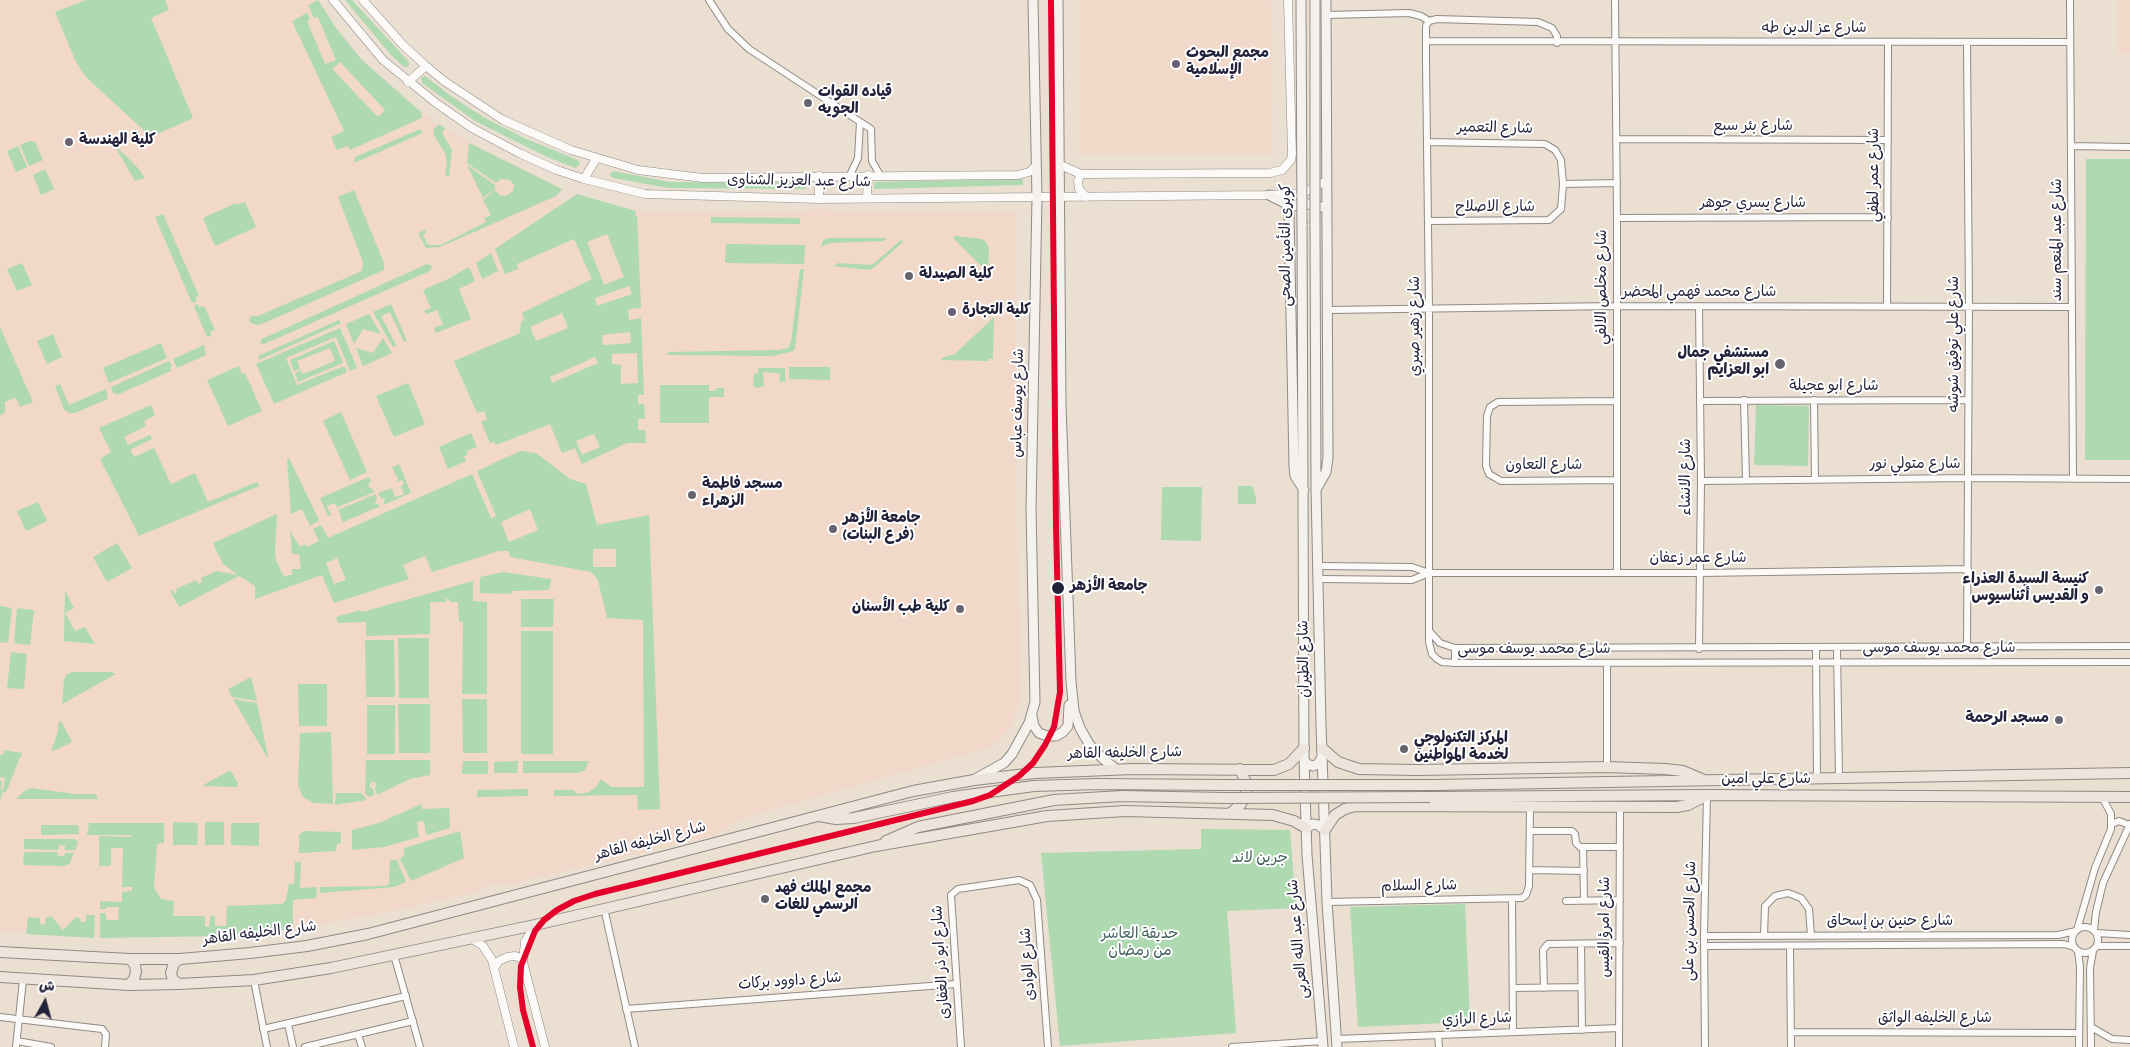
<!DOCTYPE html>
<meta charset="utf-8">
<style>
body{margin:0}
#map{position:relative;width:2130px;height:1047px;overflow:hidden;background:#eadfd0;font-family:Dekko,"Playpen Sans Arabic",sans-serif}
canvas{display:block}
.north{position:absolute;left:20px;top:977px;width:50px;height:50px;-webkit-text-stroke:4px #fff;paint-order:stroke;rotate:7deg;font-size:14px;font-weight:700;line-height:20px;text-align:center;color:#22223b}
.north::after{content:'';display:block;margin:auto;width:18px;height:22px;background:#22223b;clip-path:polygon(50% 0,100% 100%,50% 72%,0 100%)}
</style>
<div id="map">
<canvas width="2130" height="1047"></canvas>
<div class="north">ش</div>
</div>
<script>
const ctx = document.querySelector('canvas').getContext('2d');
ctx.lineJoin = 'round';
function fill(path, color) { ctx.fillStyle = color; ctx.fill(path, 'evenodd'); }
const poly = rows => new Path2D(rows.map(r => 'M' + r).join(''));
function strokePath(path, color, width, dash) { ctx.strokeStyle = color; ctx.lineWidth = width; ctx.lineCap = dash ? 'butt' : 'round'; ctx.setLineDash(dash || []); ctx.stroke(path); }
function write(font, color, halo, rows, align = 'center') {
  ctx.font = font + ' Dekko,"Playpen Sans Arabic",sans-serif'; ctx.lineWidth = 4; ctx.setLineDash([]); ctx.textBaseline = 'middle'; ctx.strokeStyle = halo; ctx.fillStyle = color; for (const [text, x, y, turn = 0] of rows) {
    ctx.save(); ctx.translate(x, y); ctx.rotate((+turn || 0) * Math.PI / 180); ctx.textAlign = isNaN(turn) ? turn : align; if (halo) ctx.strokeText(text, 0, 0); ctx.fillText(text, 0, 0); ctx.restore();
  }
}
fill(poly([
 [0,0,318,0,336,28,361,59,405,99,432,120,465,140,562,189,557,196,563,203,577,194,636,211,645,211,803,212,811,209,825,209,833,212,1016,213,1016,461,1020,692,1018,707,1009,729,998,741,985,749,754,815,738,821,716,835,506,885,505,882,480,888,481,891,389,912,293,929,223,936,100,938,0,931],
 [1079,0,1271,0,1273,50,1272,154,1079,154],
 [2118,0,2130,0,2130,54,2118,54]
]), '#f1d8c9');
fill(poly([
 [86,0,165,0,169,10,151,18,193,118,151,137,86,77,76,62,55,12],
 [318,0,336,28,361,59,422,113,421,114,422,118,350,150,348,146,337,150,331,137,344,131,292,21,307,13,310,20,307,21,325,64,336,60,318,17,314,18,308,5],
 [340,62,385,110,378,117,332,69],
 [345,0,352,0,409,62,408,67,404,67,391,55],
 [425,76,451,96,485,118,524,138,578,160,580,165,575,168,545,156,475,121,422,83,421,78],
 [439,124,445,128,442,133,452,150,449,176,447,176,445,175,447,164,445,153,433,134,434,129],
 [418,130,421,130,423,133,354,163,355,157],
 [30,141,35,142,43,160,29,166,20,145],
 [113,143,137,167,145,178,135,181],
 [469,143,562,189,556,196,440,247,426,248,418,233,425,230,426,233,423,235,428,245,441,245,486,222,484,218,491,215,483,200,493,191,496,190,499,195,506,196,513,191,514,185,510,180,501,179,496,183,467,163],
 [18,146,27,167,16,172,7,151],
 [2086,159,2130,159,2130,460,2085,460],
 [467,165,495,185,495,189,483,198],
 [45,169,54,189,41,195,33,175],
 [613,171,670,182,804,183,807,187,805,189,668,188,613,178,609,175],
 [1023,179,1023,185,874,189,874,182],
 [354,190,384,263,384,270,262,324,257,325,251,323,249,320,251,316,258,316,362,271,363,262,338,197],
 [577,194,636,211,635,216,637,216,641,308,628,309,629,320,641,318,644,395,638,395,638,404,644,404,645,419,638,419,638,430,645,430,646,443,627,443,582,464,575,448,562,453,550,424,496,445,494,442,490,443,481,422,487,419,484,411,477,413,454,361,520,333,521,322,524,320,522,313,592,279,574,239,517,264,518,269,505,274,495,249],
 [607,234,624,277,604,285,587,242],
 [629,286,632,294,597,306,595,298],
 [562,313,568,328,536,341,530,327],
 [630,332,631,343,603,345,602,335],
 [637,353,638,383,621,384,621,365,612,364,612,354],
 [595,357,598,363,552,383,550,377],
 [594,434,600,447,582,455,576,441],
 [245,202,256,227,215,246,203,218,236,203,237,205],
 [163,214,199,296,195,297,197,301,192,303,155,217],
 [711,217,800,218,800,224,711,223],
 [955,236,982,239,986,242,989,249,988,271,986,271,953,238],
 [829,238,886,238,884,241,831,243,821,247,823,240],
 [901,240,903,242,871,270,833,266,839,263,872,265],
 [726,244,805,245,804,264,725,263],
 [491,253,498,271,482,279,476,263],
 [22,263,32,285,17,291,7,269],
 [427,264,432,266,430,271,264,344,260,343,262,339],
 [467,268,470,268,475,281,459,289,471,319,436,333,434,328,443,324,437,310,426,314,424,311,431,308,423,290,446,280],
 [800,269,804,269,795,348,793,351,772,356,666,355,669,352,778,350,788,348,791,342],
 [198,304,199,308,204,306,215,330,210,332,211,336,207,337,194,306],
 [391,304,407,341,404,342,390,312,381,316,396,345,393,347,373,312],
 [369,314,381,334,363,329,354,344,346,324],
 [994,317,993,359,989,359,989,361,941,360,942,358,955,354],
 [339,320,341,323,259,360,258,356],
 [0,327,33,402,20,407,16,398,14,398,5,402,5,412,0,416],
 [340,328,357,368,350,371,336,337,286,358,297,385,344,366,347,372,274,404,256,364],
 [53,334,62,357,47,364,37,341],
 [383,338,392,353,363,366,356,348,373,353],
 [334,341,343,363,298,382,295,373,301,370,303,374,335,361,330,348,297,361,300,369,294,371,290,360],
 [161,343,167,358,109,383,103,368],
 [204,345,206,355,177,368,173,359],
 [169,361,172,366,170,368,171,371,117,395,115,393,113,393,111,387],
 [239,366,242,374,245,373,262,411,228,426,207,380],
 [789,367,830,367,830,380,789,379],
 [758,368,785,368,785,382,779,381,780,373,763,372,764,386,756,388,753,385,754,373,758,374],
 [408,383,425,424,394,437,376,396],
 [60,384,69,405,106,389,108,395,106,396,108,399,75,413,69,413,64,409,55,386],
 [660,385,709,385,709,391,715,391,716,388,724,388,724,397,709,397,709,423,660,423],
 [151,405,155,415,144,421,146,426,124,437,128,445,150,435,152,439,130,450,134,457,154,448,171,484,195,473,208,502,257,482,259,486,139,536,100,459,111,452,99,428],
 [1756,405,1809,406,1808,466,1754,465],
 [341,412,367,472,350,480,323,421],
 [471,433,477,447,467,451,467,455,464,457,466,461,448,469,439,447],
 [520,451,536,453,570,479,586,484,597,525,649,515,660,809,638,810,637,795,554,796,554,790,575,790,575,793,579,794,589,792,596,787,601,779,611,787,644,787,643,620,607,618,598,580,591,572,510,557,509,551,499,551,432,572,425,556,403,565,409,579,334,603,322,575,255,599,255,586,239,576,179,607,170,591,172,590,174,594,177,592,176,589,196,580,198,584,202,582,201,578,216,571,238,575,223,564,213,543,277,514,275,553,276,560,284,577,293,574,291,569,301,569,299,554,292,554,290,531,300,547,305,544,307,547,319,541,313,529,321,525,328,538,472,474,491,518,496,516,477,471],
 [530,509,538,530,509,542,501,522],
 [593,549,616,549,616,567,593,567],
 [337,558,346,580,334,584,326,563],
 [289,458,319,520,310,526,302,509,291,514,287,459],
 [399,464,411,493,383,505,385,499,380,497,378,493,392,488,395,497,404,494,401,486,404,484,402,480,397,482,398,479,392,467],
 [369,477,371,481,368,486,375,492,337,507,335,503,327,506,331,515,328,516,320,498],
 [1238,486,1252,486,1256,497,1256,504,1238,504],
 [1162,487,1202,487,1201,541,1161,540],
 [376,494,377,498,375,503,381,506,343,522,338,510],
 [38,502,47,521,26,531,17,511],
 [117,543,132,568,107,582,93,557],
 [503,572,551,579,550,588,548,590,512,591,511,594,480,593,480,577],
 [473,581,473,601,487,602,487,694,462,694,463,622,459,621,458,602,450,602,449,599,446,599,446,602,430,602,430,634,366,636,366,622,338,623,336,617,360,610,361,612,366,611],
 [65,591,74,608,65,613,75,631,85,627,95,644,64,641],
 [521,599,554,599,553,627,521,627],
 [0,606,12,608,8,643,0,642],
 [17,608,34,610,30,645,14,643],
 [521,631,553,631,553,754,521,754],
 [398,638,429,638,429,698,399,698],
 [365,640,394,640,395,697,366,697],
 [11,652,27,654,24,689,7,688],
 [111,672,116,674,62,704,64,680,67,674,73,672],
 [251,677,257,701,232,697,228,689],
 [298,684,327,684,327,726,299,726],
 [233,699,257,703,268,757,267,757],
 [462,699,487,699,487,753,463,753],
 [398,704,430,704,430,753,399,753],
 [367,705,395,705,395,754,367,754],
 [61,721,72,742,53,751,51,751,57,735,59,722],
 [331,732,333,804,314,803,303,797,298,785,300,733],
 [4,750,22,753,6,792,3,792,0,800,0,781,2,781,1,790,3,790,5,778,0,777,0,755,3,755],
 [366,760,430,760,430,775,410,779,377,795,375,788,377,784,372,781,369,786,373,789,374,795,369,797,365,793],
 [463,761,488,761,488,774,462,774],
 [518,761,517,773,494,773,494,762],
 [523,761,589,761,585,770,579,773,523,773],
 [230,770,238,783,237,787,202,786],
 [32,788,74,794,96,794,98,799,16,799,26,790],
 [528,789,528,796,477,797,477,790],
 [336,793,361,793,367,800,335,805],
 [421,804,422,809,449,808,450,828,426,835,424,821,417,822,419,837,384,847,352,850,352,830,379,823],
 [173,822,198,823,197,845,173,845],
 [205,822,224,822,224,845,205,845],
 [89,823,164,823,164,843,157,844,154,888,161,899,174,901,173,916,205,916,205,927,209,927,210,916,215,916,215,926,226,926,227,906,282,904,286,900,289,884,294,884,295,862,301,862,300,888,317,887,316,898,293,900,293,929,223,936,100,938,100,913,106,913,106,920,118,920,119,907,107,907,106,909,100,909,100,901,122,902,122,892,132,891,132,887,122,887,123,848,111,848,111,866,99,866,99,836,131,837,132,835,87,835],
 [231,823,259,823,259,846,231,845],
 [41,825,76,825,79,827,79,834,41,835],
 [1201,829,1290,830,1296,908,1227,911,1236,1033,1060,1046,1041,853,1201,849],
 [304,831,341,832,341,843,337,844,336,851,299,853,299,835],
 [460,831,464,858,411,881,400,859,404,855,404,848],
 [24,839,75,839,78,842,75,850,65,850,65,846,59,845,58,850,24,849],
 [24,852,58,852,58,856,64,856,65,853,74,853,70,863,65,866,23,865],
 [390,860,397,860,406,882,394,887,320,893,320,887,386,886,389,883],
 [1465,904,1470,1022,1358,1027,1350,907],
 [86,915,95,915,94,938,26,934,28,917,40,918,40,924,45,925,46,917,52,917,63,930,76,917,80,918,81,922,86,922]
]), '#aed9b1');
const minor = poly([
 [709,0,728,29,749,49,871,129,872,161,880,175],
 [1615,0,1617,218,1617,573],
 [2070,0,2073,479],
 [1326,15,1409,13,1421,16,1429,21,1437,19,1538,22,1552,28,1557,36,1557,43],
 [1429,21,1426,26,1426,61,1429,308,1429,642,1432,654,1437,659,1442,662,1455,663,2130,662],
 [1426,41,2070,42],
 [1967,42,1969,307,1967,646],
 [1617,139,1888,140],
 [1427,142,1545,144,1555,150,1561,160,1563,184,1561,209,1549,220,1429,221],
 [2071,146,2130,147],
 [850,175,858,158,860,122],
 [1563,184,1617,183],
 [1617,218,1888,217],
 [1887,307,1888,42],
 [1327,310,1617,306,2071,307],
 [1744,400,1746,480],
 [1814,400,1815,480],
 [1616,401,1498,402,1490,407,1487,416,1486,466,1489,474,1501,481,1617,480],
 [1700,401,1968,400],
 [1701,481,1968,478,2130,479],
 [1319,566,1412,567,1429,573,1700,573,1968,569],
 [1319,579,1412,580,1429,573],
 [1430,632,1440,643,1455,648,2130,646],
 [1816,648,1817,779],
 [1837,648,1839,779],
 [1699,649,1701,481,1699,306],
 [1455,663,1455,648],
 [1607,664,1607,767],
 [2112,824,2119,821,2129,825],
 [1530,831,1572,831,1575,834,1576,843,1580,847,1620,847],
 [1583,847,1584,900],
 [1530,870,1584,871],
 [1512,899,1513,1032],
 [1566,901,1620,900],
 [1327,902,1522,898,1526,895,1529,886,1530,807],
 [604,908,635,1047],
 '2072 940a13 13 0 1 1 26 0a13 13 0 1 1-26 0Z',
 [2077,930,2095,868,2111,829,2111,814,2102,797],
 [2094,930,2096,912,2103,883,2130,824],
 [2097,933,2130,935],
 [1704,936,2058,935,2076,931],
 [1764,936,1765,906,1775,896,1788,893,1801,898,1809,909,1811,936],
 [1581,944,1582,1030],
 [1704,946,2064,944,2074,947],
 [1790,946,1791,1047],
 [2098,946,2130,946],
 [2078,951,2080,967,2079,1047],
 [394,955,420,1047],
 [254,980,267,1047],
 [1513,988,1581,987],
 [1544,988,1543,950,1548,944,1620,943],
 [626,1009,956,984],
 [0,1017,102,1029,106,1034,105,1047],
 [288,1024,293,1047],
 [2091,1027,2112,1039,2130,1040],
 [263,1029,406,996],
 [1791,1032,2079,1033],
 [358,1035,362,1047],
 [1438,1035,1439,1047],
 [1337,1039,1619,1028],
 [17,1041,51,1047],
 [16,1047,23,980],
 [305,1047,413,1021],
 [961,1047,951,895,958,889,1019,880,1030,885,1037,900,1048,1047],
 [1232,1047,1322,1041],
 [1619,1047,1620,806],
 [1705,1047,1704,936,1707,795],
 [2091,1047,2090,968,2093,951]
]);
const tertiary = poly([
 [333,0,383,60,436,103,472,128,521,154,557,170,584,179,645,194,819,199,1269,195,1303,193,1326,181],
 [363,0,403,45,426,66,444,81,503,120,571,150,638,170,703,178,1018,175,1029,172,1036,166],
 [408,82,426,66],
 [1058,164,1081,174,1270,173,1282,170,1291,160,1292,154,1288,0],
 [1081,174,1078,181,1079,189,1086,197],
 [584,179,596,159],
 [867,198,868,175],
 [819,199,819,176],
 [535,925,525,942,523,962,545,1047],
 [471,938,483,946,492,960,514,1047],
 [494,968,499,961,507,957,515,956,523,959]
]);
const secondary = poly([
 [1058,0,1061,405,1071,681,1074,711,1080,728,1089,744,1102,758,1116,769],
 [1269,195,1285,203,1289,212,1294,467,1295,476,1304,490],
 [1288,208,1304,203,1321,207],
 [1302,224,1304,759,1307,855,1323,1047],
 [1315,224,1316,488,1321,725,1327,902,1337,1047],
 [1317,488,1326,472,1328,458,1326,0],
 [1032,716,1034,726,1039,733,1047,736,1056,736,1063,732,1068,726,1069,705],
 [1304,759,1307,764,1313,766,1318,764,1322,757],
 [975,779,1004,763,1012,754,1029,723,1035,702,1031,509,1037,198,1033,0],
 [1306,828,1313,824,1318,825,1325,830]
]);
const primary = poly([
 [1322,748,1338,762,1359,769,1416,770,1607,767,1665,769,1683,771,1702,779],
 [1434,785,2130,773],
 [1430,797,1707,795,2130,797],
 [1231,813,1241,804,1246,793,1245,780,1240,769],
 [819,816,836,819,854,818,953,797,1034,786,1096,784,1224,785],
 [1325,830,1335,815,1345,809,1355,806,1677,807,1688,805,1706,796],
 [886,841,918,827,1054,800,1122,796,1225,798],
 [0,952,130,959,180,959,250,953,307,946,368,934,913,791,974,780,1035,773,1133,769,1274,770,1289,764,1304,748],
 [0,977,129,985,179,984,254,980,331,968,535,925,876,846,1047,816,1125,811,1273,815,1294,821,1306,828],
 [179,984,173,980,171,973,174,963,180,959],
 [129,985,134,979,136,972,135,965,130,959]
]);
strokePath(minor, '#8f8a86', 8);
strokePath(tertiary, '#8f8a86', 9);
strokePath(secondary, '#8f8a86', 11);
strokePath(primary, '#8f8a86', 12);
strokePath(minor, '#fcfaf8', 6);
strokePath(tertiary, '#fcfaf8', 8);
strokePath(secondary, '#f5f2ed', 9);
strokePath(primary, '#ede4db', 10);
const secondaryBridge = poly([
 [1301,0,1302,224],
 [1315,0,1315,224]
]);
const primaryBridge = poly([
 [1224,785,1434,785],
 [1225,798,1430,797]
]);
strokePath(secondaryBridge, '#8f8a86', 11, []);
strokePath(primaryBridge, '#8f8a86', 12, []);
strokePath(secondaryBridge, '#f5f2ed', 9);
strokePath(primaryBridge, '#ede4db', 10);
strokePath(poly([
 [533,1047,523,1010,520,987,521,966,535,931,544,920,557,910,574,901,595,894,973,801,990,795,1019,776,1033,763,1045,745,1054,727,1060,692,1056,526,1051,0]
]), '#e4002b', 6);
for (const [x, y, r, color] of [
 [1176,64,5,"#68646f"],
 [808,103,5,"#68646f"],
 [69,142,5,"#68646f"],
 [909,276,5,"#68646f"],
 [952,312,5,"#68646f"],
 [1780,364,6,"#68646f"],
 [692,495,5,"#68646f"],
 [833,529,5,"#68646f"],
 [1058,588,7,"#22223b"],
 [2099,590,5,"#68646f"],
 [960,609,5,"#68646f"],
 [2059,720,5,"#68646f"],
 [1404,749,5,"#68646f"],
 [765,899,5,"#68646f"]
]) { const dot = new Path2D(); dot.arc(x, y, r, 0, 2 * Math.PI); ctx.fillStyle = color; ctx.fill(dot); strokePath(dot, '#fff', 2); }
write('15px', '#22223b', '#fff', [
 ["شارع عز الدين طه",1814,30],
 ["شارع بئر سبع",1753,128],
 ["شارع التعمير",1495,130,1],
 ["شارع عمر لطفي",1876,175,-90],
 ["شارع عبد العزيز الشناوى",799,183,1],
 ["شارع يسري جوهر",1753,205],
 ["شارع الاصلاح",1495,209],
 ["شارع عبد المنعم سند",2059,240,-90],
 ["كوبرى التأمين الصحى",1288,245,-90],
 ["شارع مخلص الالفي",1604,287,-90],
 ["شارع محمد فهمي المحضر",1699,294],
 ["شارع زهير صبري",1417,326,-90],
 ["شارع علي توفيق شوشه",1956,344,-90],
 ["شارع ابو عجيلة",1834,388],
 ["شارع يوسف عباس",1020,403,-89],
 ["شارع متولي نور",1915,466],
 ["شارع التعاون",1544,467],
 ["شارع الانشاء",1688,477,-90],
 ["شارع عمر زعفان",1698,560],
 ["شارع محمد يوسف موسى",1939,650],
 ["شارع محمد يوسف موسى",1534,651],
 ["شارع الطيران",1306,659,-91],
 ["شارع الخليفه القاهر",1125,755,-1],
 ["شارع علي امين",1766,781],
 ["شارع الخليفه القاهر",651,843,-15],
 ["شارع السلام",1419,888,-1],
 ["شارع الحسن بن على",1692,921,-89],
 ["شارع حنين بن إسحاق",1890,923],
 ["شارع امرؤ القيس",1607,927,-90],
 ["شارع الخليفه القاهر",260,935,-7],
 ["شارع عبد الله العربى",1300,939,-95],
 ["شارع ابو ذر الغفارى",943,962,-94],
 ["شارع الوادى",1030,964,-94],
 ["شارع داوود بركات",790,983,-4],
 ["شارع الخليفه الواثق",1935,1020],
 ["شارع الرازي",1477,1021,-2]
]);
write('bold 15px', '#22223b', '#fff', [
 ["مجمع البحوث",1186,55],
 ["الإسلامية",1186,72],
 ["قياده القوات",818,94],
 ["الجويه",818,111],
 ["كلية الهندسة",79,142],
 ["كلية الصيدلة",919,276],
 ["كلية التجارة",962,312],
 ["مستشفي جمال",1769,355,"right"],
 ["ابو العزايم",1769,372,"right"],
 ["مسجد فاطمة",702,486],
 ["الزهراء",702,503],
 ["جامعة الأزهر",843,520],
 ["(فرع البنات)",843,537],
 ["كنيسة السيدة العذراء",2089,581,"right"],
 ["و القديس أثناسيوس",2089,598,"right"],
 ["كلية طب الأسنان",950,609,"right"],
 ["مسجد الرحمة",2049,720,"right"],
 ["المركز التكنولوجي",1414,740],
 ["لخدمة المواطنين",1414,757],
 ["مجمع الملك فهد",775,890],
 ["الرسمي للغات",775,907]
], 'left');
write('bold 15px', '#22223b', '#fff', [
 ["جامعة الأزهر",1070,588]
], 'left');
write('15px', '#42605c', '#fff', [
 ["جرين لاند",1260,860],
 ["حديقة العاشر",1140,936],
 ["من رمضان",1140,953]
]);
</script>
